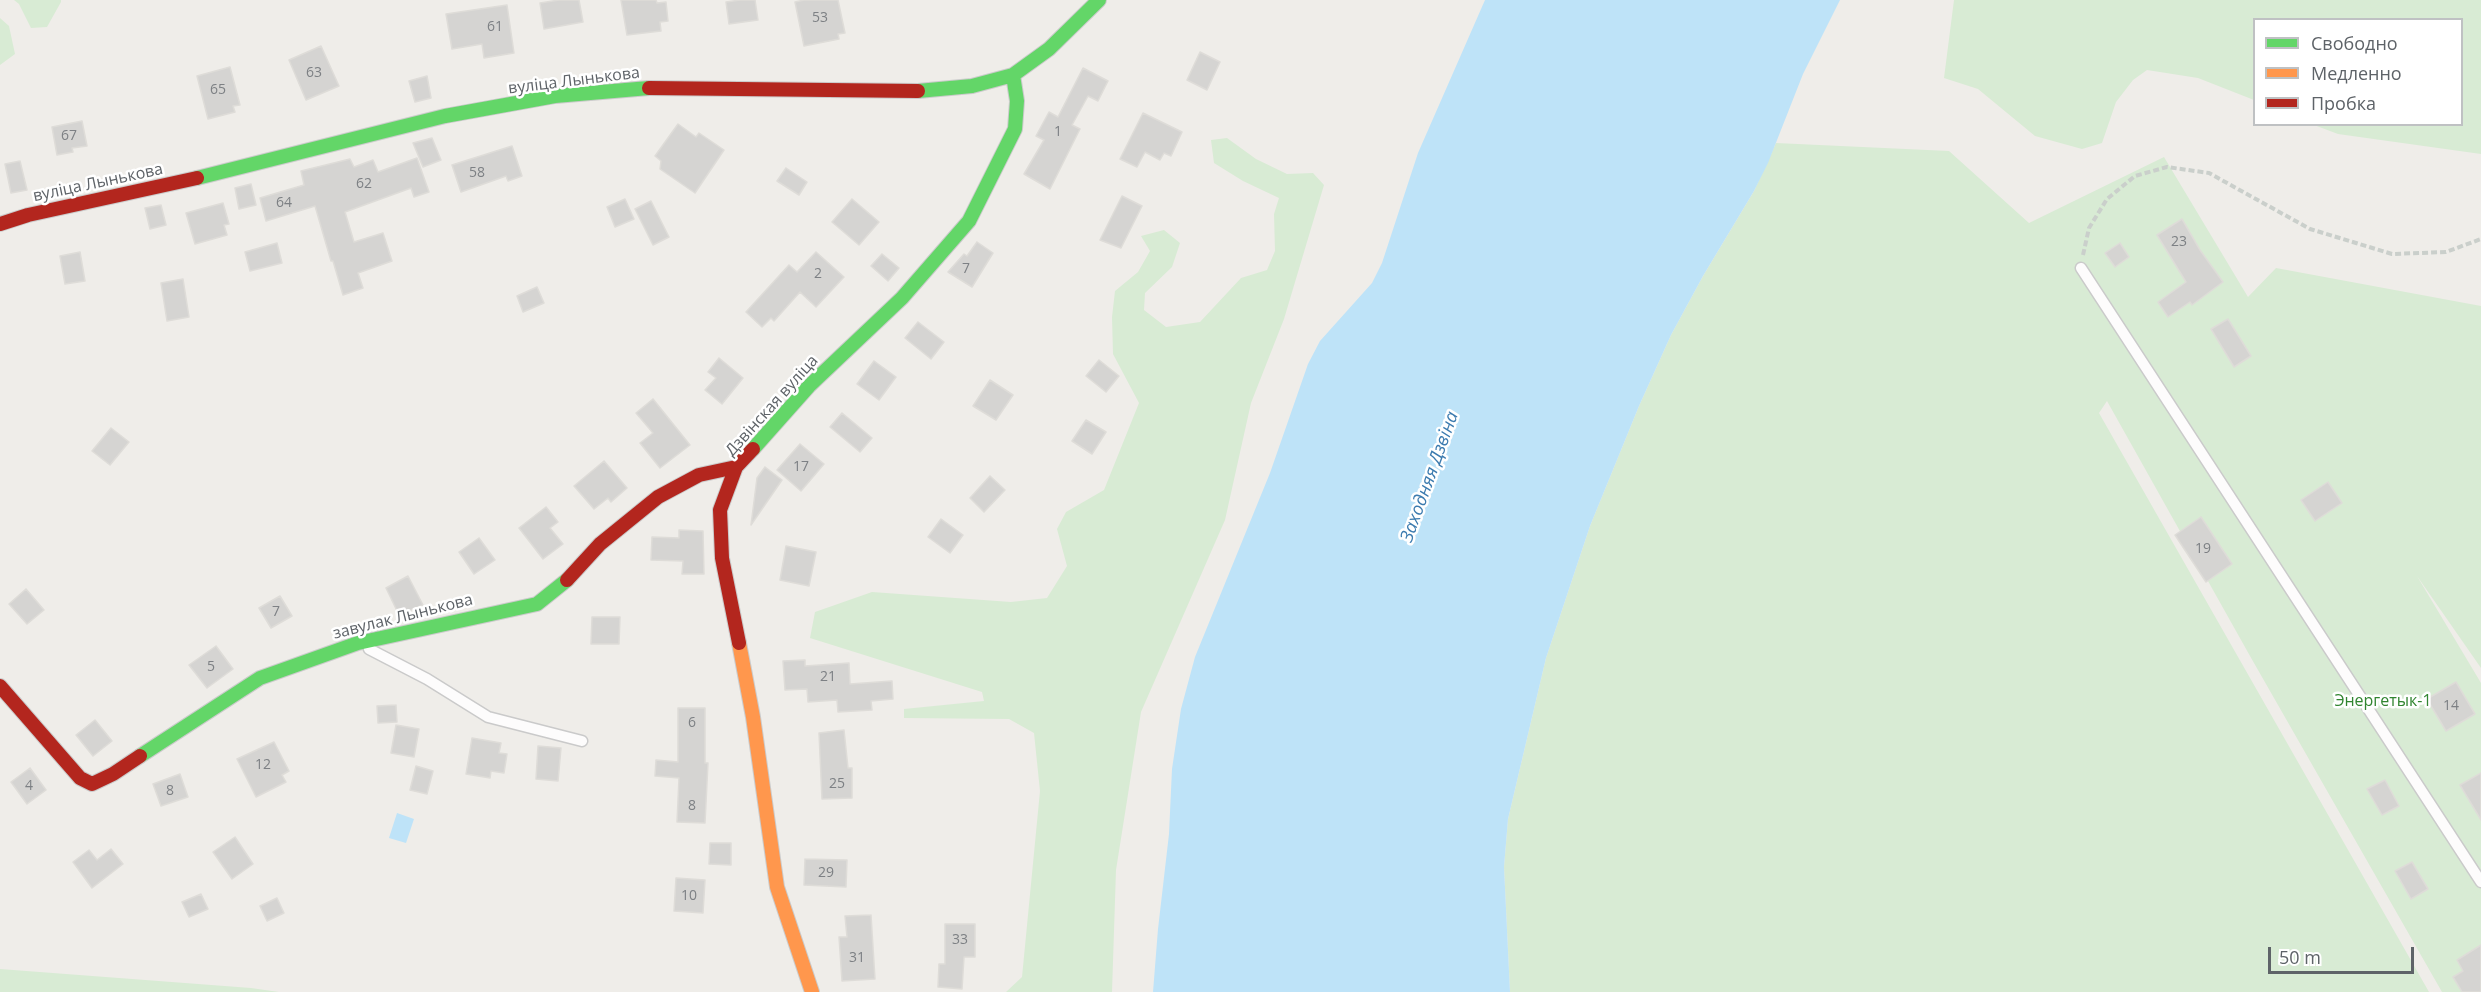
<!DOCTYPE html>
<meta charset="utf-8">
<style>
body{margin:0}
#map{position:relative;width:2481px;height:992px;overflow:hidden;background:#efede9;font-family:"Open Sans",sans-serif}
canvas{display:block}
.legend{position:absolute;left:2253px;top:18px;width:210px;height:108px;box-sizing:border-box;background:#fff;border:2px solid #bfc1c3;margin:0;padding:8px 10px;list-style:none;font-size:18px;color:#5e6368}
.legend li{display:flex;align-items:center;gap:12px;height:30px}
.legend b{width:30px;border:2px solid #bfc1c3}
.scale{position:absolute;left:2268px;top:947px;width:146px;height:27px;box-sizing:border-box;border:3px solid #5e6368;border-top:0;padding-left:8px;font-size:18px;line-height:21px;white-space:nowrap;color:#5e6368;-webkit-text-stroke:4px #fff;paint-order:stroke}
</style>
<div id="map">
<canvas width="2481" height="992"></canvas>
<ul class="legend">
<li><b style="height:8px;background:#63d668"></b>Свободно</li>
<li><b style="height:8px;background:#ff974d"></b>Медленно</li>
<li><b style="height:8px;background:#b3261e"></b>Пробка</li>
</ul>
<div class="scale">50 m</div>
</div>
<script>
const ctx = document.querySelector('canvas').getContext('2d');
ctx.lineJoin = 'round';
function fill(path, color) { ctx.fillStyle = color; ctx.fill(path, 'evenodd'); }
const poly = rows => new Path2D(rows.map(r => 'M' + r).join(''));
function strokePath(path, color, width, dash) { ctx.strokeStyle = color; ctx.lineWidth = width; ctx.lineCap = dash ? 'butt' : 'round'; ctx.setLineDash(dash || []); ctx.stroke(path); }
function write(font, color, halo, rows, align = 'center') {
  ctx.font = font + ' "Open Sans",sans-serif'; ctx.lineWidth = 5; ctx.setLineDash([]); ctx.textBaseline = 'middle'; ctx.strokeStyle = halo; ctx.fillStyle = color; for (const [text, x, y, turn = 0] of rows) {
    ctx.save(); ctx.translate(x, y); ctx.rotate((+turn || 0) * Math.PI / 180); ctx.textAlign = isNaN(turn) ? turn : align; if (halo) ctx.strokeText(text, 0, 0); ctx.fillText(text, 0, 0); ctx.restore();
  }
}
fill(poly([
 [14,0,61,0,61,2,47,27,31,28,19,4],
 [1954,0,2481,0,2481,154,2338,134,2314,125,2462,124,2462,20,2254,20,2254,100,2198,78,2147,70,2133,80,2116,102,2102,143,2082,149,2035,136,1978,89,1944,78],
 [0,18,9,26,15,54,0,65],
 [1227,138,1256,159,1287,174,1313,173,1324,185,1284,319,1251,403,1225,520,1141,712,1116,870,1112,992,1006,992,1022,977,1040,791,1034,733,1009,719,904,718,904,709,984,701,982,692,810,638,815,612,872,592,1011,602,1047,598,1067,566,1057,529,1066,512,1104,490,1139,403,1113,354,1112,317,1115,291,1138,272,1150,251,1141,236,1164,230,1180,243,1172,267,1145,293,1144,310,1166,327,1200,322,1241,278,1267,270,1275,251,1274,214,1279,198,1243,181,1214,163,1211,140],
 [1776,143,1949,151,2029,223,2164,157,2248,297,2276,268,2481,306,2481,668,2417,576,2481,683,2481,992,2442,992,2250,656,2107,401,2099,413,2429,992,1510,992,1504,867,1508,819,1546,658,1590,526,1639,406,1671,335,1703,276,1754,191],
 [0,969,251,988,279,992,0,992]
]), '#d8ebd4');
fill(poly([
 [1485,0,1840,0,1803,74,1768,163,1754,191,1703,276,1671,335,1639,406,1590,526,1546,658,1508,819,1504,867,1510,992,1153,992,1158,929,1169,834,1172,769,1181,709,1195,657,1270,473,1308,364,1320,341,1372,283,1382,263,1418,153],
 [397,813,414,819,406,843,389,838]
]), '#bee3f8');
const building = poly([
 [559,0,579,0,583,22,544,29,540,3,559,0],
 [621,0,656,0,657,3,666,2,668,21,660,22,661,31,627,35,621,0],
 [740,0,755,0,758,20,729,24,726,2,740,0],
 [804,0,838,0,845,33,838,34,839,39,804,46,795,2,804,0],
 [507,5,514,53,484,58,482,44,452,49,446,14,507,5],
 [321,46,339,86,306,100,289,60,321,46],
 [1200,52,1220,62,1207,90,1187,80,1200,52],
 [230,67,240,105,233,106,235,112,208,119,197,76,230,67],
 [1083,68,1108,81,1098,101,1088,96,1072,125,1080,129,1050,189,1024,174,1044,140,1036,136,1049,112,1058,117,1083,68],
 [427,76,431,98,415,102,409,81,427,76],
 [1143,113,1182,132,1171,156,1164,153,1160,160,1145,152,1137,167,1120,159,1143,113],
 [82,121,87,146,72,148,73,152,57,155,52,127,82,121],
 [678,124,696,137,699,133,724,150,695,193,660,169,661,161,655,156,678,124],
 [432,138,441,160,423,167,413,143,432,138],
 [512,146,522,176,508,181,506,176,461,192,452,165,512,146],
 [417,158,429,192,414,197,411,188,345,212,354,242,383,233,392,261,358,273,363,288,343,295,333,261,331,261,315,206,266,221,260,198,304,185,301,171,350,159,354,167,373,160,378,172,417,158],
 [20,161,27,190,11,193,5,164,20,161],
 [786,168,807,182,799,195,777,181,786,168],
 [251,184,256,205,239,209,235,188,251,184],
 [1122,196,1142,206,1121,248,1100,240,1122,196],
 [625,199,634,219,615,227,607,207,625,199],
 [852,199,879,222,859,245,832,222,852,199],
 [651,201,669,237,653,245,635,209,651,201],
 [223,203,229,224,224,225,227,235,195,244,186,213,223,203],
 [161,205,166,225,150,229,145,208,161,205],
 [2182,219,2200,250,2223,282,2192,305,2190,302,2168,317,2158,302,2186,282,2157,235,2182,219],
 [977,242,993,253,972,287,948,272,964,254,967,256,977,242],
 [277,243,282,263,250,271,245,252,277,243],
 [2120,243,2129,257,2115,267,2105,253,2120,243],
 [80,252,85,281,65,284,60,256,80,252],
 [816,252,844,277,816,307,800,292,774,321,771,318,762,327,746,312,789,265,797,272,816,252],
 [882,254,899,268,888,281,871,266,882,254],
 [183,279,189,317,167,321,161,283,183,279],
 [537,287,544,303,523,312,517,296,537,287],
 [2228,319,2251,356,2234,367,2211,329,2228,319],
 [918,322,944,342,931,359,905,338,918,322],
 [719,358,743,378,722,404,705,390,716,378,708,372,719,358],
 [1099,360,1119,376,1106,392,1086,376,1099,360],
 [874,361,896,377,879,400,857,384,874,361],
 [990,380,1013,395,996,420,973,406,990,380],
 [653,399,690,445,660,468,640,443,653,433,636,413,653,399],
 [842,413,872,438,860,452,830,427,842,413],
 [1086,420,1106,432,1092,454,1072,441,1086,420],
 [111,428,129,442,110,465,92,451,111,428],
 [800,444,824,464,801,491,777,470,800,444],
 [604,461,627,488,611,502,608,498,594,509,574,486,604,461],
 [765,467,782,480,751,525,757,478,765,467],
 [990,476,1005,490,984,512,970,498,990,476],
 [2328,482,2342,503,2315,521,2301,500,2328,482],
 [546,507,558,522,550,528,563,544,543,559,519,528,546,507],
 [2201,517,2232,564,2206,582,2175,535,2201,517],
 [941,519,963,535,950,553,928,537,941,519],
 [679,530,703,531,704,574,682,574,683,561,651,560,652,537,679,538,679,530],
 [479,538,495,560,474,574,459,552,479,538],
 [786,546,816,552,809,586,780,580,786,546],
 [408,576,423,605,399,615,386,588,408,576],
 [26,589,44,610,27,624,9,604,26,589],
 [280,596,292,616,271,628,259,608,280,596],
 [592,617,620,617,619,644,591,644,592,617],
 [216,646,233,669,207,688,189,665,216,646],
 [805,660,805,666,849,663,850,684,892,681,893,699,871,701,872,710,838,712,837,700,808,702,807,689,785,690,783,661,805,660],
 [2456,682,2475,714,2446,731,2427,699,2456,682],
 [396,705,397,722,378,723,377,706,396,705],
 [678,708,705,708,705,763,708,763,705,823,677,822,679,778,655,776,656,760,678,762,678,708],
 [95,720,112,741,93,756,76,735,95,720],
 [396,725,419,729,414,757,391,753,396,725],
 [844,730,848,768,852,768,852,798,822,799,819,733,844,730],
 [472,738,501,743,499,753,507,754,504,773,491,771,490,778,466,774,472,738],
 [274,742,289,771,282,775,286,782,256,797,237,759,274,742],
 [538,746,561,748,558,781,536,779,538,746],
 [416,766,433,771,427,794,410,790,416,766],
 [30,768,46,790,27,804,11,782,30,768],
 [2481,773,2481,820,2460,785,2481,773],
 [180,774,188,797,161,806,153,784,180,774],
 [2385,780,2399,806,2382,815,2367,789,2385,780],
 [235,837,253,864,232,879,213,852,235,837],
 [710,843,731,843,731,865,709,864,710,843],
 [111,849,123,864,92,888,73,862,89,850,97,860,111,849],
 [805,859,847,860,846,887,804,885,805,859],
 [2412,862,2428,889,2411,899,2395,871,2412,862],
 [676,878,705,880,703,913,674,911,676,878],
 [201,894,208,909,189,917,182,902,201,894],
 [277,898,284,913,267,921,260,906,277,898],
 [871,915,875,979,842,981,839,937,847,937,845,916,871,915],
 [945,924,975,924,975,957,964,957,962,989,938,987,939,964,945,964,945,924],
 [2481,945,2481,992,2462,992,2453,977,2463,971,2457,960,2481,945]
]);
fill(building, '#d5d4d2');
strokePath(building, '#dedcd8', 1.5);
const lane = poly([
 [2081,268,2481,882],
 [369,649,427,679,488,717,582,741]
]);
const fast = poly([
 [918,91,972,86,1013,75,1049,49,1099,0],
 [197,178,445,116,555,96,649,88],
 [753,449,809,386,902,298,969,221,1015,129,1017,101,1013,75],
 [140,756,260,678,358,643,537,604,567,580]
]);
const slow = poly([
 [739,643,753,717,777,887,812,992]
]);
const jam = poly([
 [649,88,918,91],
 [0,224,28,215,197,178],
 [567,580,600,544,658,497,699,475,736,467],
 [739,643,722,558,720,510,736,467,753,449],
 [0,686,80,778,92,784,113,774,140,756]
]);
strokePath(lane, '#cacaca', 13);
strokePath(fast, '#cbcbcb', 16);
strokePath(slow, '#cbcbcb', 16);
strokePath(jam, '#cbcbcb', 16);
strokePath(poly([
 [2083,255,2089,228,2107,199,2135,176,2167,167,2209,173,2310,229,2392,254,2446,252,2481,239]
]), '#cacfcb', 4, [6, 3]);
strokePath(lane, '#fdfcfc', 10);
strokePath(fast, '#63d668', 14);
strokePath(slow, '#ff974d', 14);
strokePath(jam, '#b3261e', 14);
write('14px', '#7d8084', null, [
 ["53",820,18],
 ["61",495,27],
 ["63",314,73],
 ["65",218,90],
 ["1",1058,132],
 ["67",69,136],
 ["58",477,173],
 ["62",364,184],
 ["64",284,203],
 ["23",2179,242],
 ["7",966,269],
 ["2",818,274],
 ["17",801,467],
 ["19",2203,549],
 ["7",276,612],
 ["5",211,667],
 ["21",828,677],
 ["14",2451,706],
 ["6",692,723],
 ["12",263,765],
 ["25",837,784],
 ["4",29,786],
 ["8",170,791],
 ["8",692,806],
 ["29",826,873],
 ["10",689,896],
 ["33",960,940],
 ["31",857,958]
]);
write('16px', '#5e6368', '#fff', [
 ["вуліца Лынькова",574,81,-7],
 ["вуліца Лынькова",98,183,-12],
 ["Дзвінская вуліца",772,406,-48],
 ["завулак Лынькова",403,617,-14]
]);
write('16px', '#318530', '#fff', [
 ["Энергетык-1",2383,701]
]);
write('italic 18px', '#3c7baf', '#fff', [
 ["Заходняя Дзвіна",1430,477,-70]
]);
</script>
